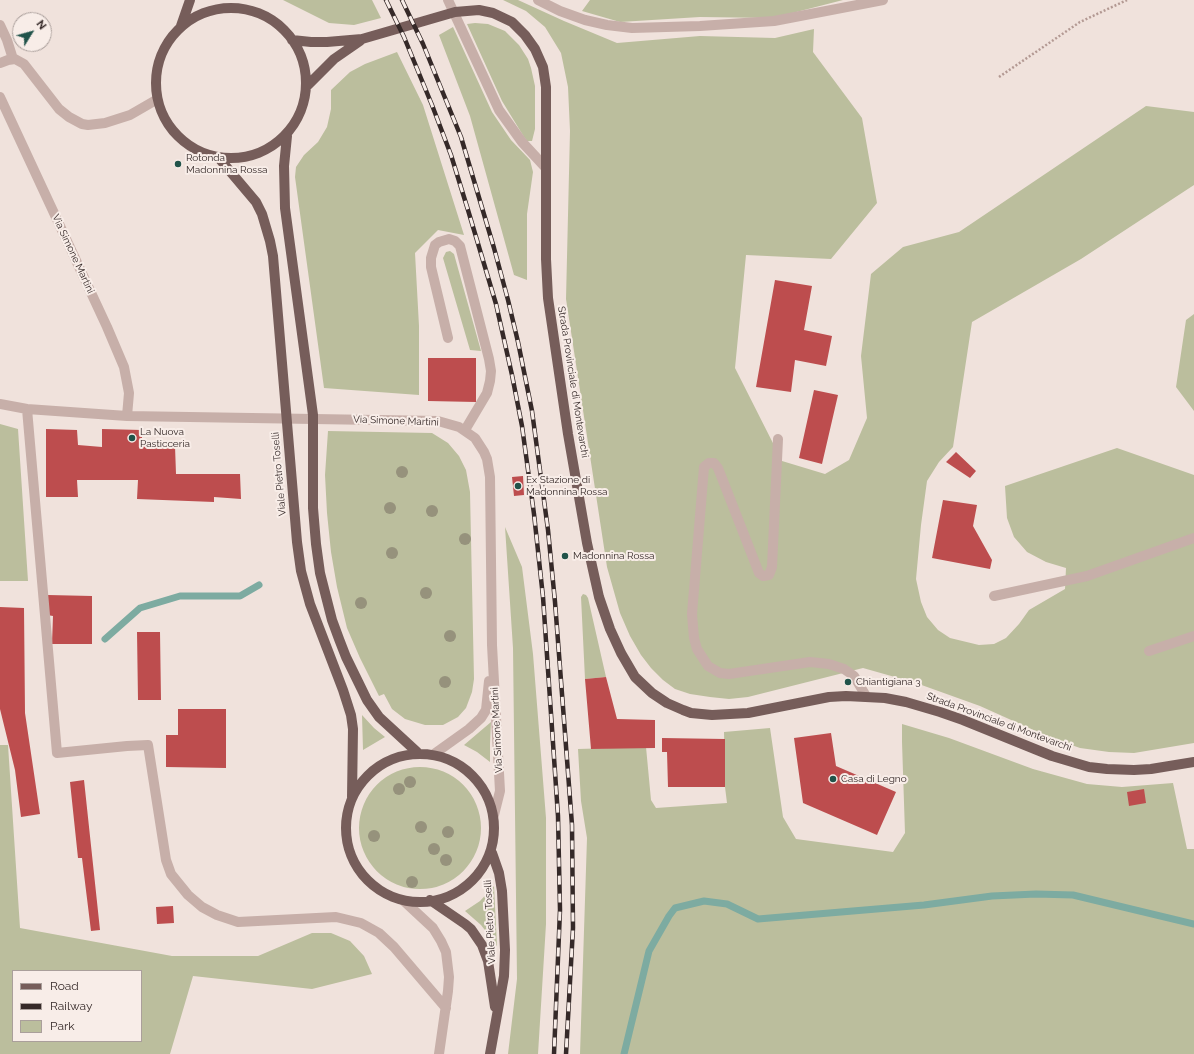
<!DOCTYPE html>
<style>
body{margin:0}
#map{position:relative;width:1194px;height:1054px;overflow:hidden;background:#f0e2dc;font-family:Raleway,sans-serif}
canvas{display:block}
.legend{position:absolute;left:12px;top:970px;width:130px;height:72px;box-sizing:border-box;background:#f8ede8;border:1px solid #aa9f9b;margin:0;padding:5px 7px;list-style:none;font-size:12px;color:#352928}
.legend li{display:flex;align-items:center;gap:8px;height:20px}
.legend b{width:20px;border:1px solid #aa9f9b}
.north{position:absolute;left:12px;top:12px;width:40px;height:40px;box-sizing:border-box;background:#f8ede8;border:1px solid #aa9f9b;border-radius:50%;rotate:53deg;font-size:11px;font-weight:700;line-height:16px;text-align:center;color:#352928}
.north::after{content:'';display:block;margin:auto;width:14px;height:18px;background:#21534a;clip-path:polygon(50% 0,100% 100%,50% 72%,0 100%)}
</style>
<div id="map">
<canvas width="1194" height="1054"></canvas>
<ul class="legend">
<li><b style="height:5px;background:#765d5a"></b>Road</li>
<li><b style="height:5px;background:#352928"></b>Railway</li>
<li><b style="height:11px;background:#bbbe9d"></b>Park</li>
</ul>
<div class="north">N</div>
</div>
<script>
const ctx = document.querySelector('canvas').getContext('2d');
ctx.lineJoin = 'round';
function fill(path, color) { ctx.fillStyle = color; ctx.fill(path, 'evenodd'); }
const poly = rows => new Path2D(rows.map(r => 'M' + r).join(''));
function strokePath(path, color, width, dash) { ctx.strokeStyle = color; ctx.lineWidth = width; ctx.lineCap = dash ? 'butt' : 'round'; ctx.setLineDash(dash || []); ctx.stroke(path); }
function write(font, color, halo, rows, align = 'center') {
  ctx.font = font + ' Raleway,sans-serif'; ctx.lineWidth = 4; ctx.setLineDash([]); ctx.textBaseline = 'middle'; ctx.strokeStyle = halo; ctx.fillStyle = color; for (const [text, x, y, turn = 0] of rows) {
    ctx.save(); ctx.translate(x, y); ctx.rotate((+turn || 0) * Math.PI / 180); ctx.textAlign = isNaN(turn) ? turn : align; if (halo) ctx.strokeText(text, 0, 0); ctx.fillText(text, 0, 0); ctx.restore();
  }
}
fill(poly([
 [283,0,372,0,381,18,354,25,329,23],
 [503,0,518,0,564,21,617,43,700,36,775,38,814,29,813,52,862,118,877,203,831,259,746,255,735,368,782,461,825,474,849,460,867,418,861,356,871,274,903,247,959,232,1146,106,1194,112,1194,185,1081,259,972,322,953,447,939,462,927,481,921,525,916,579,921,602,927,617,938,630,950,638,979,645,994,644,1006,638,1019,624,1029,610,1065,589,1066,568,1046,562,1027,552,1014,537,1007,518,1005,486,1117,448,1194,475,1194,743,1134,753,1109,752,1080,748,1049,737,980,706,916,683,863,668,748,697,729,699,710,697,690,694,675,689,663,680,651,668,641,655,630,636,620,613,607,567,566,299,570,131,568,87,561,53,545,27,526,11],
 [590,0,843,0,773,18,700,17,620,22,582,11],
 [475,23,488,24,505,31,519,45,528,59,531,68,535,86,535,129,532,141,527,141,524,137,502,101,467,24],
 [453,27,492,112,511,140,530,160,533,172,527,214,527,280,514,275,470,116,439,35],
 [397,52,423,105,464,235,438,230,415,253,419,326,419,395,324,388,295,177,296,167,304,155,318,142,327,127,331,109,331,90,350,72,365,64],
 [450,251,454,254,481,351,470,350,443,258,446,252],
 [1194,314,1194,411,1176,387,1186,320],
 [0,424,18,429,28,581,0,581],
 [328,431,432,433,448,443,459,456,466,470,470,492,474,679,472,692,466,708,458,717,443,725,425,725,405,719,392,709,384,694,379,696,360,658,347,628,337,587,331,552,327,513,325,475],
 [505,527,522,567,533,654,546,818,546,924,538,1054,508,1054,517,979,513,648],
 [583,594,586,595,588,598,606,677,585,679,581,597],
 [362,715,374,728,385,737,363,750],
 [491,722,490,744,490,762,477,752,464,745],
 [902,724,949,738,1033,769,1087,784,1122,787,1173,783,1187,849,1194,849,1194,1054,580,1054,587,838,581,801,578,749,646,747,651,800,656,808,727,803,725,787,724,732,770,728,783,817,796,839,893,852,905,833,902,742],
 [0,745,8,745,20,928,172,956,258,956,312,933,331,933,350,941,364,956,372,974,312,989,193,976,170,1054,0,1054],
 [13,971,141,971,141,1041,13,1041],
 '359 828a61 61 0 1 1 122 0a61 61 0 1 1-122 0Z',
 [494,886,497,946,481,925,465,911,480,901]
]), '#bbbe9d');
strokePath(poly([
 [105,639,140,608,180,596,240,596,259,585],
 [624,1054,649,951,669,916,675,908,704,901,727,904,758,919,924,905,992,896,1036,894,1073,895,1194,924]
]), '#7daba1', 7);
fill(poly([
 [775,280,812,286,804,330,832,336,826,366,795,360,791,392,756,387],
 [428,358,476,358,476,402,428,401],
 [814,390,838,395,822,464,799,458],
 [46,429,77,430,78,445,102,447,102,429,142,430,142,446,175,446,176,474,240,474,241,499,214,497,214,502,137,499,138,480,77,480,78,497,46,497],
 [956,452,976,471,970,478,946,462],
 [523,476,524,495,514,496,512,477],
 [943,500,977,505,973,526,992,560,990,569,932,558],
 [48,595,92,596,92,644,52,644,53,616,47,615],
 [0,607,24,608,25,713,40,814,21,817,15,770,0,709],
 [137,632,160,632,161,700,138,700],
 [606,677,617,719,655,720,655,748,591,749,585,679],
 [178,709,226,709,226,768,166,767,166,735,178,735],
 [831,733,836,766,896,792,877,835,803,803,794,738],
 [662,738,725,739,725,787,668,787,667,752,662,752],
 [84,780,100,930,91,931,82,858,78,858,70,782],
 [1144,789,1146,803,1129,806,1127,792],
 [173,906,174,923,157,924,156,907]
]), '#bd4d4e');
strokePath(poly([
 [999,77,1080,22,1127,0]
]), '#b39993', 2.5, [2, 2]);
strokePath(poly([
 [448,0,499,110,522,142,546,168],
 [538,0,560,11,585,20,607,25,632,28,700,26,774,21,883,0],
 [0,25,7,40,13,59],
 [0,63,8,60,15,59,24,64,59,109,69,117,82,124,88,125,105,123,130,115,156,100],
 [0,97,107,327,124,367,129,393,127,416],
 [448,338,431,267,431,258,435,245,439,242,449,239,455,241,460,246,489,359,491,371,490,381,487,393,465,430],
 [0,404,27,409,127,416,438,421,459,427,475,438,484,452,487,459,490,477,492,645,500,791,494,815],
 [27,409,57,753,127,746,148,745,166,860,171,874,188,895,202,907,217,915,238,922,336,917,361,923,379,933,394,947,446,1008],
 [778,439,772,567,769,575,763,576,759,573,718,468,714,463,709,463,704,467,692,614,694,638,697,649,708,666,720,673,729,674,810,662,829,664,844,669,854,676,866,696],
 [994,596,1087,576,1194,538],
 [1149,651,1194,636],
 [434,754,469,729,481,718,486,710,489,681],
 [404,901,433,928,441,941,446,952,449,977,448,991,439,1054]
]), '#c7afa9', 10);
strokePath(poly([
 '156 83a75 75 0 1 1 150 0a75 75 0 1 1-150 0Z',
 [181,26,190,0],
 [292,40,311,42,327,42,362,39,455,12,479,10,493,13,512,22,525,35,535,49,543,67,546,87,546,259,548,298,568,434,587,543,599,597,610,629,621,653,635,677,652,693,667,703,683,710,691,713,712,715,748,713,829,697,846,696,885,698,906,702,940,712,963,720,1052,756,1089,767,1107,769,1134,770,1151,769,1194,762],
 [308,85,334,59,360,41],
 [287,136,284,166,285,208,313,415,313,508,316,544,320,573,332,620,339,639,346,657,367,700,379,717,417,752],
 [218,157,256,202,262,214,270,241,273,256,297,542,301,571,310,604,343,690,351,715,353,729,352,797],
 '346 828a74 74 0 1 1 148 0a74 74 0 1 1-148 0Z',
 [430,900,465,924,471,929,482,945,488,961,495,1007],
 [490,1054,504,976,505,950,502,891,499,873,492,853]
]), '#765d5a', 10);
const rail = poly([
 [386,0,404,37,432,105,451,155,468,210,496,304,512,375,522,426,534,514,543,597,558,816,560,910,554,1054],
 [402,0,423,44,461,137,494,248,508,300,518,342,532,411,548,530,555,602,572,825,573,928,566,1054]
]);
strokePath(rail, '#352928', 4.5);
strokePath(rail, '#f8ede8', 3, [9]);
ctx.fillStyle = '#96927c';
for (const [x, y] of [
 [402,472],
 [390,508],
 [432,511],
 [465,539],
 [392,553],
 [426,593],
 [361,603],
 [450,636],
 [445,682],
 [410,782],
 [399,789],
 [421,827],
 [448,832],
 [374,836],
 [434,849],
 [446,860],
 [412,882]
]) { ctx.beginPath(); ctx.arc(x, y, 6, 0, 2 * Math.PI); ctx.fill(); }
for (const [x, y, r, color] of [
 [178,164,4,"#21534a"],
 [132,438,4,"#21534a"],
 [518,486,4,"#21534a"],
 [565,556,4,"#21534a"],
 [848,682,4,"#21534a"],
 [833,779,4,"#21534a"]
]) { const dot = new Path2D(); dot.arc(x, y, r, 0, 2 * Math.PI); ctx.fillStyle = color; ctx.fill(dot); strokePath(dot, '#f8ede8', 1.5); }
write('10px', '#352928', '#f8ede8', [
 ["Rotonda",186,158],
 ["Madonnina Rossa",186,170],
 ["La Nuova",140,432],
 ["Pasticceria",140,444],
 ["Ex Stazione di",526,480],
 ["Madonnina Rossa",526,492],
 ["Madonnina Rossa",573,556],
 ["Chiantigiana 3",856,682],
 ["Casa di Legno",841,779]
], 'left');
write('10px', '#352928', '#f8ede8', [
 ["Via Simone Martini",73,254,65],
 ["Strada Provinciale di Montevarchi",573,382,81],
 ["Via Simone Martini",396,421,2],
 ["Viale Pietro Toselli",279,474,-95],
 ["Strada Provinciale di Montevarchi",999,722,20],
 ["Via Simone Martini",497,730,-93],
 ["Viale Pietro Toselli",490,922,-93]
]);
</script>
